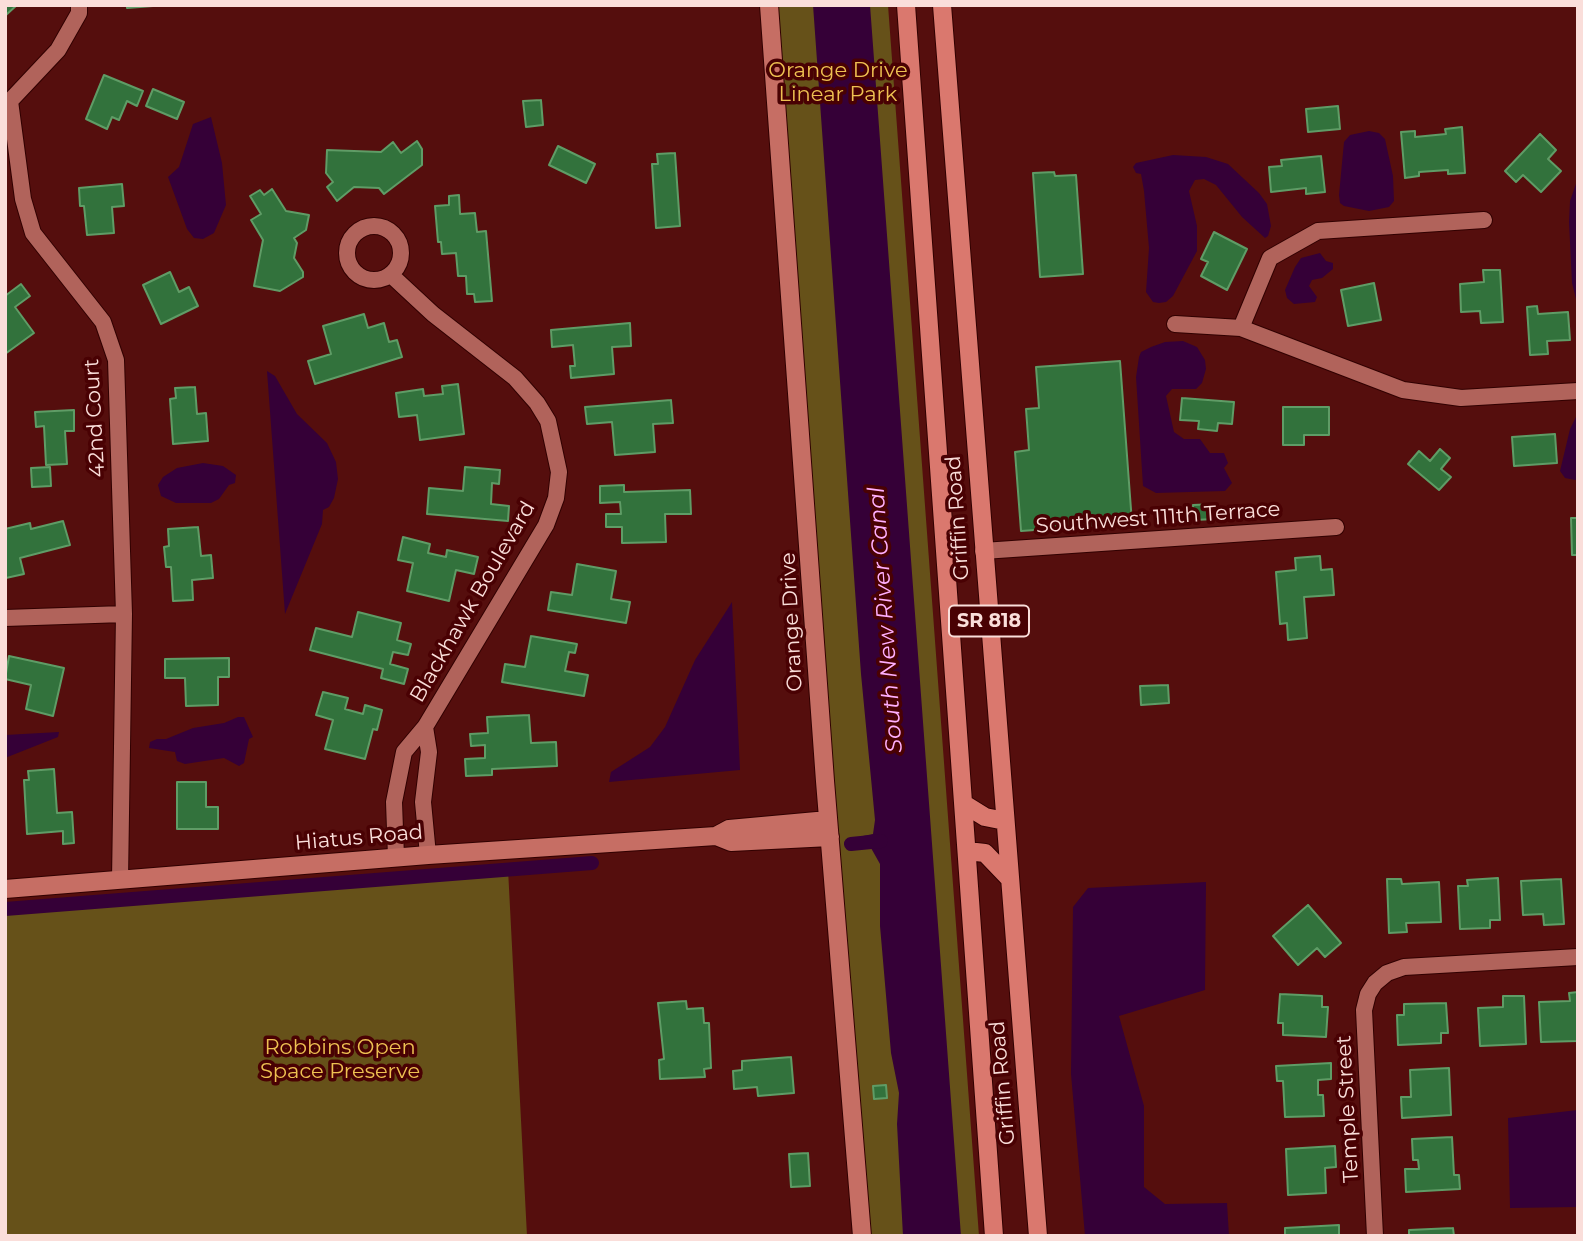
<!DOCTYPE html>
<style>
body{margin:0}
#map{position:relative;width:1583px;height:1241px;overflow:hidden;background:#550e0d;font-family:Montserrat,sans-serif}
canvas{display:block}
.frame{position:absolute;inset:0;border:7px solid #fadeda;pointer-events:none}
</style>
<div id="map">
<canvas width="1583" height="1241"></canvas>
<div class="frame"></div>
</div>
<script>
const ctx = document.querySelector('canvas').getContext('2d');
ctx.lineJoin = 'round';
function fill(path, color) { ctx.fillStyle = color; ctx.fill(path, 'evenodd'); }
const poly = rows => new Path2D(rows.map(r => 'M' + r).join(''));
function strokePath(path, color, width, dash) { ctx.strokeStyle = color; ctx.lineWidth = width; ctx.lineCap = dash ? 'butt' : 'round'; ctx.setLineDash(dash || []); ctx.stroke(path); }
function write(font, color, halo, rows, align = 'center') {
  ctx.font = font + ' Montserrat,sans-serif'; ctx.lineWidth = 7; ctx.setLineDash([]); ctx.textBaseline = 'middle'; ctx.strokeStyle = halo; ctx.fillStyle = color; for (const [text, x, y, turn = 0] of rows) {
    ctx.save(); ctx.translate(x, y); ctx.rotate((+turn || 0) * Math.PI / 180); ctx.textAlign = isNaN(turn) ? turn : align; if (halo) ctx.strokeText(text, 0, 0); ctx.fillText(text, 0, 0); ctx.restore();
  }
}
fill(poly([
 [776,5,888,5,979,1236,868,1236],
 [508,869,527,1236,5,1236,5,912]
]), '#665119');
fill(poly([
 [813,5,870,5,961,1236,903,1236,897,1124,899,1093,891,1053,880,926,880,864,871,848,863,849,863,836,873,834,875,820,861,674],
 [211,117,222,163,226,205,214,233,203,239,194,238,187,229,168,177,179,167,193,124],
 [1369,131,1379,133,1385,139,1393,176,1394,201,1389,207,1369,211,1344,206,1340,203,1339,195,1344,142,1350,135],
 [1173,155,1206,157,1228,164,1259,193,1267,204,1271,226,1268,236,1265,238,1242,217,1216,185,1204,179,1195,180,1189,191,1197,226,1197,251,1173,296,1166,302,1159,303,1153,302,1146,292,1149,248,1144,191,1141,174,1136,173,1133,167,1136,163],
 [1578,178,1578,307,1572,283,1569,222,1570,201],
 [1320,253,1326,261,1333,263,1333,269,1322,278,1312,280,1309,286,1317,297,1315,302,1294,304,1287,298,1285,290,1295,267,1301,258],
 [1183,341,1197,347,1205,360,1206,369,1202,383,1196,389,1172,389,1166,396,1174,432,1184,439,1200,439,1210,453,1224,453,1228,463,1224,468,1232,483,1225,491,1156,493,1143,486,1136,377,1139,357,1141,352,1151,347,1165,342],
 [267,371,275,376,297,414,327,443,336,462,338,479,334,498,329,507,323,510,322,524,285,614],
 [1578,413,1578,479,1575,480,1565,478,1560,471,1570,429],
 [203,463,223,466,236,475,235,483,229,485,219,499,211,503,176,503,161,496,158,485,163,477,177,468],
 [732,602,740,770,609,782,611,772,650,747,665,727,695,660],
 [238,717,244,717,253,737,249,739,244,763,239,766,224,758,185,764,177,761,175,752,149,748,150,742,157,739,166,739,193,728,224,723],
 [59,732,58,737,5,758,5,735],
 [1206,882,1205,990,1119,1016,1144,1106,1144,1187,1165,1204,1227,1203,1229,1236,1085,1236,1071,1074,1073,907,1088,888],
 [1578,1110,1578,1207,1510,1208,1508,1118]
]), '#350037');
strokePath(poly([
 [851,844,881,841],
 [5,909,592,863]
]), '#350037', 14);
const building = poly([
 [5,5,17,5,6,15,5,5],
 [127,5,166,5,127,8,127,5],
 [104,75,143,91,137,106,127,101,119,120,112,117,107,129,86,119,104,75],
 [153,89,184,102,177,119,146,106,153,89],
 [541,100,543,125,526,127,523,101,541,100],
 [1338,106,1340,129,1308,132,1306,109,1338,106],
 [1462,127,1465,173,1448,174,1448,170,1419,172,1419,176,1405,178,1401,132,1415,131,1415,137,1446,134,1445,129,1462,127],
 [1540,134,1556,150,1548,159,1561,171,1541,192,1523,175,1516,182,1505,171,1540,134],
 [417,141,422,149,422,165,384,194,379,188,354,187,337,201,327,187,333,182,326,173,327,150,381,152,393,142,401,153,417,141],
 [558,146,595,164,586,183,549,165,558,146],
 [675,153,680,226,656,228,652,164,658,164,657,154,675,153],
 [1321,156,1325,192,1306,194,1306,188,1271,192,1269,167,1282,166,1281,160,1321,156],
 [1054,172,1055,176,1076,175,1083,274,1040,277,1033,173,1054,172],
 [122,184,124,206,112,207,114,233,87,235,84,206,80,206,79,188,122,184],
 [272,189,286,211,309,215,306,230,294,238,297,243,294,258,303,272,303,277,280,291,254,286,263,240,251,220,261,214,250,196,260,190,264,195,272,189],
 [459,195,460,214,475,213,477,232,486,231,492,301,475,302,474,294,467,294,466,276,458,276,456,253,442,254,441,242,438,242,435,206,449,205,449,196,459,195],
 [1214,232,1247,249,1227,290,1201,276,1208,262,1201,259,1214,232],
 [1483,270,1500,270,1503,322,1481,323,1480,311,1461,312,1460,284,1484,282,1483,270],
 [170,272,179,292,189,287,198,306,161,324,143,285,170,272],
 [1374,283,1381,320,1348,326,1341,290,1374,283],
 [21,284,30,296,15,307,34,333,5,354,5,296,21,284],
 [1537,306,1538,314,1568,312,1570,340,1547,341,1548,354,1530,355,1527,307,1537,306],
 [364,314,368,328,384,323,389,342,397,340,402,357,315,384,308,361,331,354,323,326,364,314],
 [630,323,631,346,612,347,614,374,571,378,570,366,575,366,573,345,552,347,551,330,630,323],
 [1120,361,1132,523,1021,531,1015,452,1029,450,1026,409,1039,408,1036,367,1120,361],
 [458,384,464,434,420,440,417,415,399,417,396,393,423,389,424,396,443,394,442,386,458,384],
 [195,387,197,414,206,413,208,441,173,444,170,399,176,398,175,388,195,387],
 [1182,398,1234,402,1232,424,1218,423,1217,431,1198,429,1199,421,1180,420,1182,398],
 [671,400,673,423,653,424,655,452,615,455,612,422,587,424,585,407,671,400],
 [1283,407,1329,407,1329,435,1304,435,1304,445,1283,445,1283,407],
 [74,410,74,431,65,431,67,464,46,465,44,426,36,427,35,412,74,410],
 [1555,434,1557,463,1514,466,1512,437,1555,434],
 [1440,449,1450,458,1441,469,1451,477,1439,490,1408,464,1419,451,1430,461,1440,449],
 [50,467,51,486,32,487,31,468,50,467],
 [465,467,500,470,499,484,492,483,491,504,509,506,508,521,427,514,429,488,463,491,465,467],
 [624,485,624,492,690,490,691,514,665,514,666,542,622,543,622,527,606,527,606,514,621,514,620,502,600,503,600,486,624,485],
 [1216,504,1216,519,1194,520,1193,505,1216,504],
 [1571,518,1578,518,1578,555,1572,555,1571,518],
 [63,521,70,545,20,558,24,574,6,578,5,529,30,523,31,529,63,521],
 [198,527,201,556,211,555,213,578,192,580,193,600,173,601,171,567,166,567,164,547,169,546,168,529,198,527],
 [403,537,430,544,428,553,446,557,447,550,478,557,474,574,456,570,449,601,407,591,413,563,398,560,403,537],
 [1320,556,1321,570,1332,569,1334,595,1304,597,1307,638,1288,640,1287,623,1280,624,1276,572,1296,570,1295,558,1320,556],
 [577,564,616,571,611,599,630,602,626,623,548,610,551,592,572,595,577,564],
 [358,612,401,623,397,640,411,644,408,655,393,652,390,664,408,669,404,684,381,678,383,669,310,650,316,628,352,637,358,612],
 [531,636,577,644,575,653,569,652,565,671,588,675,584,696,502,682,505,664,525,667,531,636],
 [9,656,64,668,53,716,26,709,31,685,5,679,9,656],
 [229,658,229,677,218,677,218,705,186,706,185,678,165,678,165,659,229,658],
 [1168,685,1169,703,1141,705,1140,686,1168,685],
 [323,692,348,698,345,709,363,714,365,705,382,710,377,730,373,729,365,759,325,749,333,720,316,715,323,692],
 [529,715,531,743,556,742,557,766,492,769,492,775,466,776,465,759,485,758,485,745,471,746,470,734,488,733,487,717,529,715],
 [54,769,57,813,72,812,74,843,63,844,63,831,27,834,24,780,29,780,28,771,54,769],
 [177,782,206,782,206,807,218,807,218,829,177,829,177,782],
 [1498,878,1500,920,1490,920,1490,928,1460,929,1458,886,1468,886,1467,880,1498,878],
 [1387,879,1401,879,1402,884,1439,882,1441,922,1406,923,1407,932,1389,933,1387,879],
 [1561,879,1564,924,1544,925,1543,914,1523,915,1521,881,1561,879],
 [1308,905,1341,943,1325,957,1317,948,1298,965,1273,936,1308,905],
 [1578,992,1578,1041,1541,1042,1539,1002,1570,1001,1569,993,1578,992],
 [1280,994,1322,996,1322,1007,1328,1007,1326,1037,1283,1035,1283,1023,1278,1023,1280,994],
 [1503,996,1524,996,1526,1044,1480,1046,1478,1008,1503,1007,1503,996],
 [686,1001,687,1009,703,1008,704,1023,709,1023,711,1068,704,1069,705,1077,660,1079,659,1060,664,1059,658,1003,686,1001],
 [1446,1003,1448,1033,1441,1033,1441,1043,1398,1045,1397,1015,1404,1015,1404,1004,1446,1003],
 [791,1057,794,1093,758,1096,757,1087,734,1089,733,1071,742,1070,742,1061,791,1057],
 [1331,1063,1331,1079,1318,1080,1318,1095,1323,1095,1324,1116,1285,1117,1283,1081,1277,1081,1276,1066,1331,1063],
 [1449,1068,1451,1115,1402,1118,1401,1097,1411,1097,1410,1070,1449,1068],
 [886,1085,887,1098,874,1099,873,1086,886,1085],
 [1452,1137,1454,1175,1459,1175,1460,1189,1406,1192,1405,1169,1419,1169,1418,1160,1413,1160,1412,1139,1452,1137],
 [1335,1146,1336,1167,1325,1168,1326,1193,1288,1195,1286,1149,1335,1146],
 [808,1153,810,1186,791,1187,789,1154,808,1153],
 [1339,1225,1339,1236,1285,1236,1285,1228,1339,1225],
 [1453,1228,1454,1236,1409,1236,1409,1230,1453,1228]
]);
fill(building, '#32723c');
strokePath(building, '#5f9c66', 2);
const street = poly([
 [79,5,79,13,58,50,10,101,23,199,33,233,103,322,116,360,124,614,120,880],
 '347 253a27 27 0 1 1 54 0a27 27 0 1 1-54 0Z',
 [391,275,433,314,515,378,537,403,548,421,559,472,556,498,546,525,425,727,404,752,394,802,396,857],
 [1175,324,1241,328,1403,390,1461,398,1578,391],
 [1241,328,1270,258,1318,231,1484,220],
 [983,551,1336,527],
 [5,618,124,614],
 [425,727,429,752,423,802,428,855],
 [1375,1236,1364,1010,1368,994,1375,983,1387,973,1404,967,1578,957]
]);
const secondary = poly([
 [769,5,825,781,862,1236],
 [716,836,731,842,830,837],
 [5,889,428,855,716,836,729,829,828,820]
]);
const primary = poly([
 [906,5,994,1236],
 [942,5,1038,1236],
 [964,804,985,817,1005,821],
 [967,851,985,853,1009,878]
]);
strokePath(street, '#310001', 18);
strokePath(secondary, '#310001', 20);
strokePath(primary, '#310001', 20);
strokePath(street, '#b1635b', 16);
strokePath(secondary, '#c66e64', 18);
strokePath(primary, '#da786e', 18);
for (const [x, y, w] of [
 [989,621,80]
]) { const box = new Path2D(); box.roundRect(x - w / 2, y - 15.5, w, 31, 5); ctx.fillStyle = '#490103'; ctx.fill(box); strokePath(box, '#fadeda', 2); }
write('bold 19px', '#fadeda', null, [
 ["SR 818",989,621]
]);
write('21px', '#eec152', '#490103', [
 ["Orange Drive",838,71],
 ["Linear Park",838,95],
 ["Robbins Open",340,1048],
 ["Space Preserve",340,1072]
]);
write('21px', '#fadeda', '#490103', [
 ["42nd Court",95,418,-93],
 ["Griffin Road",958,518,-94],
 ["Southwest 111th Terrace",1158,518,-4],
 ["Blackhawk Boulevard",473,602,-60],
 ["Orange Drive",792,622,-93],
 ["Hiatus Road",359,838,-5],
 ["Griffin Road",1003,1083,-95],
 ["Temple Street",1348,1109,-93]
]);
write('italic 23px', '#ffaffe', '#490103', [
 ["South New River Canal",886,620,-94]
]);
</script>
